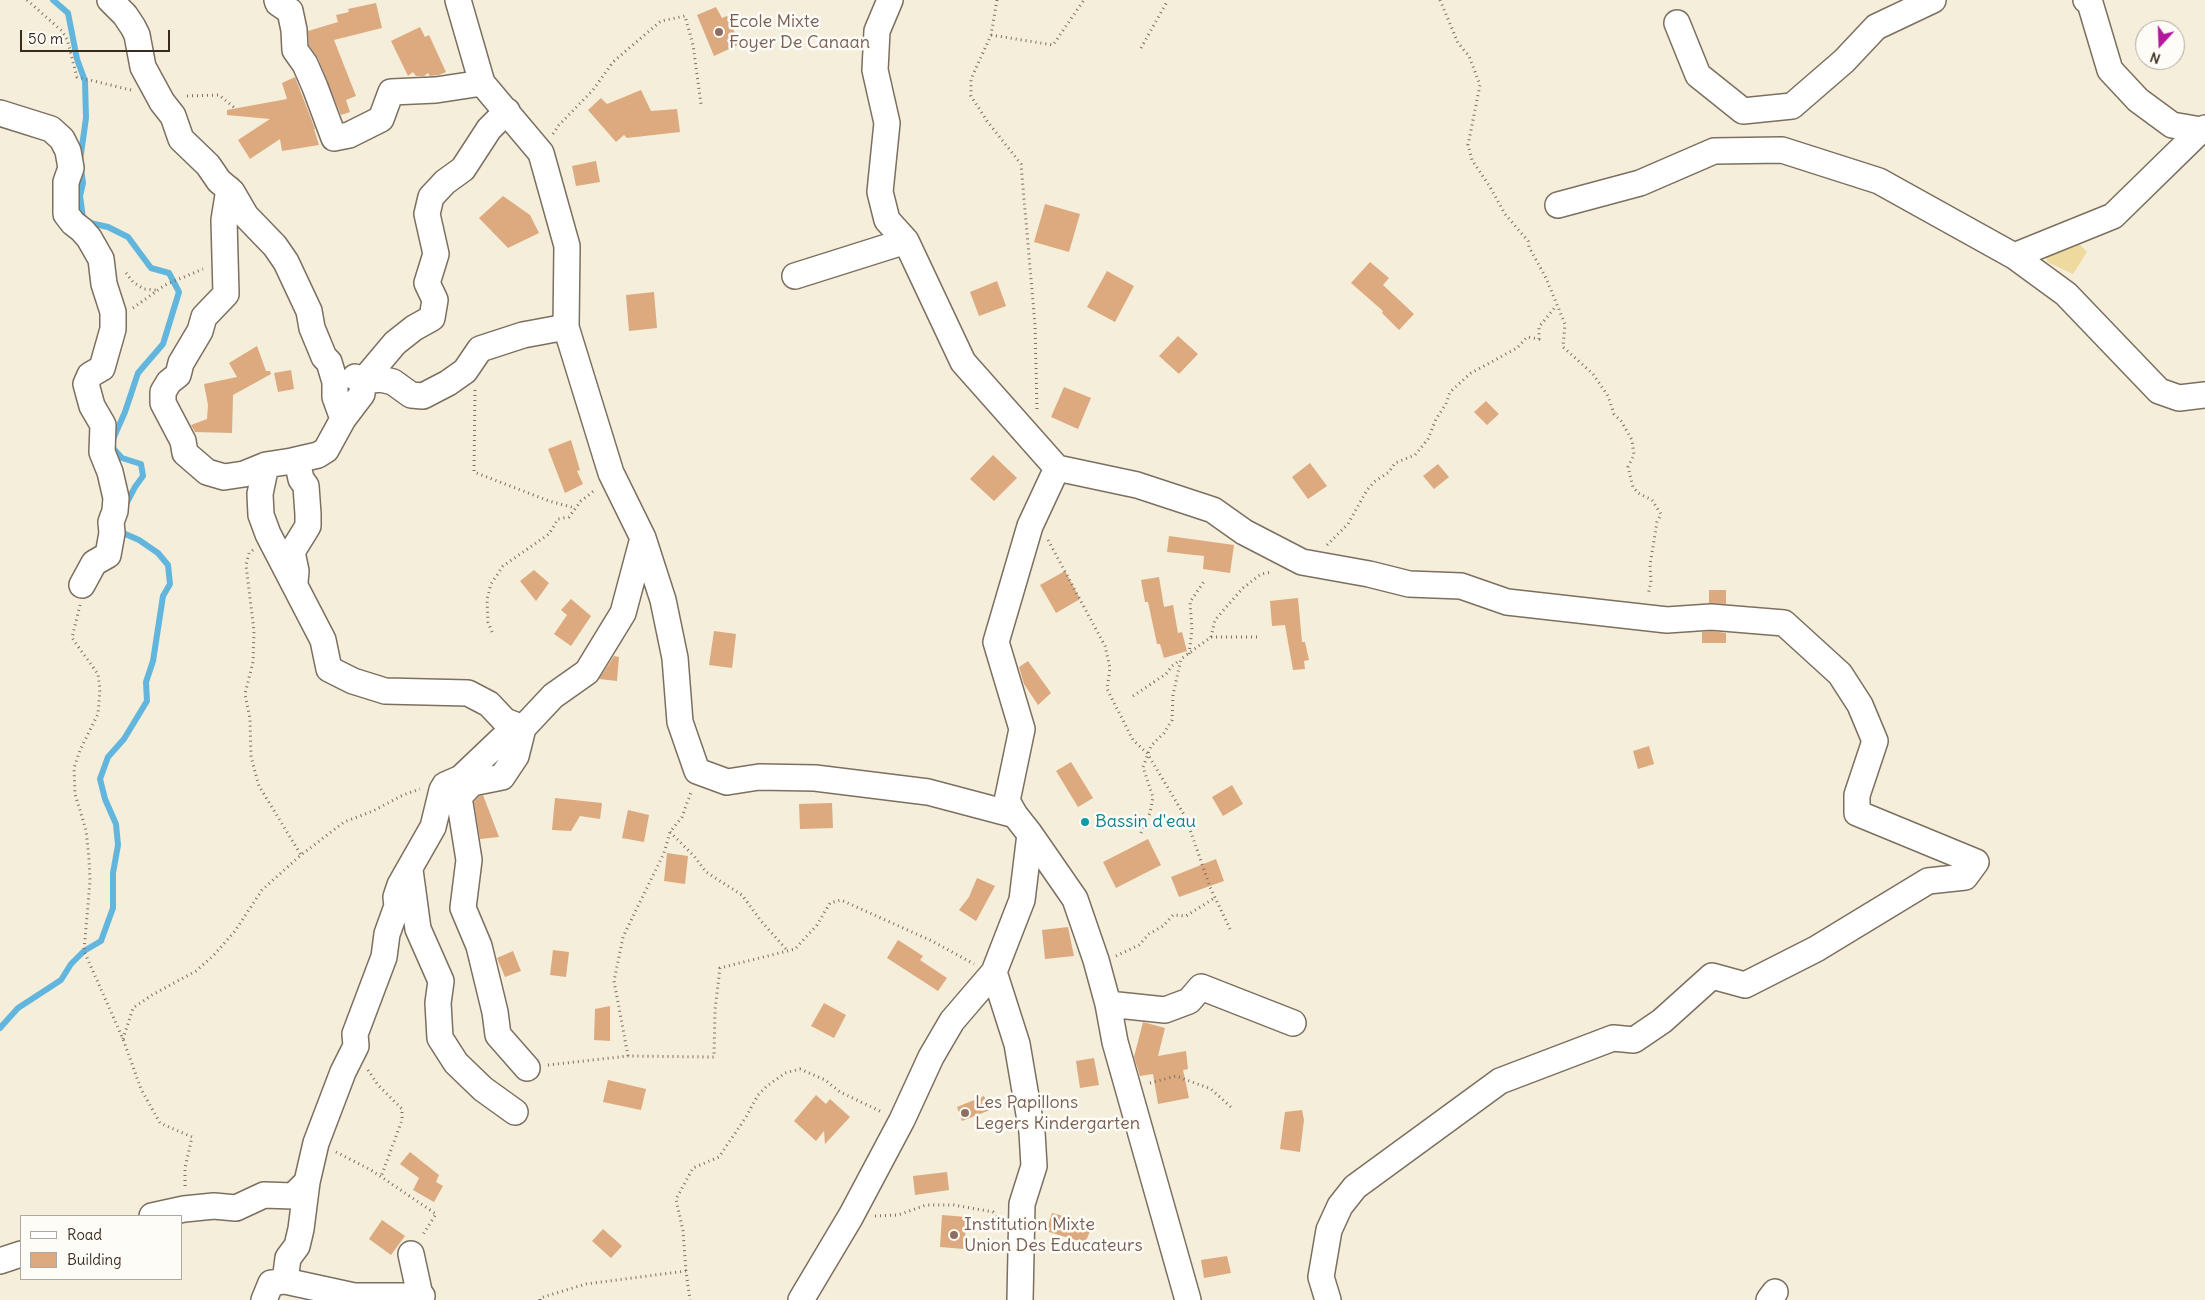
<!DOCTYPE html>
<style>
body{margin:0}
#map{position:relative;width:2205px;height:1300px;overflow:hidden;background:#f4eeda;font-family:Delius,sans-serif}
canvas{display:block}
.legend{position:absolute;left:20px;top:1215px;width:162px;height:65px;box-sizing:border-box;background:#fdfcf7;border:1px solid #afa8a0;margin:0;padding:6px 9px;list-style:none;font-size:15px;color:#3b2a1e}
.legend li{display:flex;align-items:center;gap:10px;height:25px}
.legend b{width:25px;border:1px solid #afa8a0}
.north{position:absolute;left:2135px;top:20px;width:50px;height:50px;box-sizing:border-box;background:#fdfcf7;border:1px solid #afa8a0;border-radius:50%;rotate:200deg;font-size:14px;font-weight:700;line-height:20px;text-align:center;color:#3b2a1e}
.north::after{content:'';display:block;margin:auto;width:18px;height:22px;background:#b5179e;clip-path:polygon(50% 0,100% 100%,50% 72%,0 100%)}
.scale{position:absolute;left:20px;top:30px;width:150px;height:22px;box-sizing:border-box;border:2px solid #3b2a1e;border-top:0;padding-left:6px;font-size:15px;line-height:18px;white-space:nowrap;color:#3b2a1e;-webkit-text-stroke:4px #fdfcf7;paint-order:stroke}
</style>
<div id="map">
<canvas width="2205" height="1300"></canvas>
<ul class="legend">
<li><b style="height:6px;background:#fff"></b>Road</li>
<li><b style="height:14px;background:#dcaa7e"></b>Building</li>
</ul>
<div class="north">N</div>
<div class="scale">50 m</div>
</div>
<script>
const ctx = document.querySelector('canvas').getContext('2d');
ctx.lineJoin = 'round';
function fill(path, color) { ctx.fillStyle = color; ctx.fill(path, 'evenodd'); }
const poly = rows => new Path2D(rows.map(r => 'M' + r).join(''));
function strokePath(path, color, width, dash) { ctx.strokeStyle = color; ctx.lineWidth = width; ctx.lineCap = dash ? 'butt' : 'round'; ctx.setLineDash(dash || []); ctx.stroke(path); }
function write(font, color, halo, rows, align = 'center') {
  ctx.font = font + ' Delius,sans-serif'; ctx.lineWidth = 5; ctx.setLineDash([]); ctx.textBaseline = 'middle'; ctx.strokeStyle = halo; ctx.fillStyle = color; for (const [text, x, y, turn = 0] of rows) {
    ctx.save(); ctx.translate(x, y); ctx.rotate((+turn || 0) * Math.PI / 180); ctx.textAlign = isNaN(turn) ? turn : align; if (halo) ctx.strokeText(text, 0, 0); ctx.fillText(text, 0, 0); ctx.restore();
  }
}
fill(poly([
 [2077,242,2087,252,2073,274,2047,262,2046,253]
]), '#eeda9e');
strokePath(poly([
 [53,0,68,13,77,59,85,81,86,118,80,161,83,183,80,196,83,218,90,223,108,227,128,237,151,268,169,273,179,292,163,344,138,373,125,412,113,439,112,447,122,458,141,464,143,476,135,487,125,506],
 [0,1028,18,1008,61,980,71,964,84,951,101,941,113,908,113,873,118,845,116,824,105,799,100,779,108,757,124,739,147,701,146,682,153,661,163,596,170,584,168,565,158,553,139,540,123,533,122,528]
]), '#62b6de', 6);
fill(poly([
 [376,3,382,28,334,40,356,96,346,100,350,112,341,115,318,58,309,45,308,31,338,22,336,15,349,12,348,9],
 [716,7,722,18,727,16,740,44,714,56,697,15],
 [420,27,425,37,429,35,446,72,439,75,430,76,428,73,424,76,416,76,413,72,408,76,391,41],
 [295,77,315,129,314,129,319,145,282,151,280,139,250,159,238,140,270,119,227,115,227,110,287,99,282,83],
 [641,90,651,111,677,109,680,132,627,138,624,135,616,142,588,110,601,98,607,104],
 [596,161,600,182,576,186,572,166],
 [503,196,530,215,539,233,508,248,479,218],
 [1045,204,1080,214,1069,252,1034,242],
 [1370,262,1389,278,1383,285,1414,314,1399,330,1382,313,1383,311,1351,283],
 [1107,271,1134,286,1115,322,1087,307],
 [997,281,1006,306,979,316,970,292],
 [654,292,657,328,629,331,626,295],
 [1178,336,1198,354,1179,374,1159,356],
 [257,346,266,371,270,371,271,374,233,395,232,433,195,432,191,425,207,419,208,405,204,384,237,377,229,363],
 [291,370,294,389,278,392,274,373],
 [1064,387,1091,398,1078,429,1051,417],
 [1486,401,1499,414,1487,425,1474,412],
 [571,440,580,470,577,471,583,484,565,493,548,449],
 [993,455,1017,478,994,501,970,479],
 [1310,463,1327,486,1308,499,1292,477],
 [1438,464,1449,477,1434,489,1423,476],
 [1169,536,1234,545,1230,573,1203,569,1204,556,1167,552],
 [534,570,549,583,536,601,520,581],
 [1065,571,1080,599,1056,613,1040,585],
 [1159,577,1164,607,1173,605,1178,633,1182,632,1187,651,1164,658,1160,644,1157,644,1148,602,1145,602,1141,580],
 [1709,590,1726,590,1726,604,1709,603],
 [1298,598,1302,642,1305,642,1309,660,1304,661,1305,669,1293,670,1285,625,1272,626,1270,601],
 [571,599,591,616,571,646,554,634,567,615,561,610],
 [714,631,736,634,732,668,709,665],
 [1711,631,1726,633,1726,643,1702,643,1702,632],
 [614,656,619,657,617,681,599,679],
 [1028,661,1051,693,1038,705,1024,684,1019,667],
 [1649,746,1654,764,1638,769,1633,751],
 [1071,762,1093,798,1078,807,1056,771],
 [1232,785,1243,804,1223,816,1212,797],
 [483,795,499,837,480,839,474,802,479,796],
 [555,798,602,803,600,819,580,816,571,831,552,830],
 [832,803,833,828,800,829,799,804],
 [628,810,649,815,644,842,622,838],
 [1148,839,1161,865,1116,888,1103,862],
 [667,853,688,856,685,884,664,881],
 [1216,859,1224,881,1179,897,1171,877],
 [977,878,995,886,976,921,959,910,969,897],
 [1068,927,1074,956,1045,959,1042,930],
 [898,940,923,956,920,960,947,978,938,991,887,958],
 [553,950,569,952,566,977,550,975],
 [513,951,521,971,505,977,497,958],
 [824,1003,846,1015,834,1038,811,1026],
 [610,1006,610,1041,594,1040,595,1009],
 [1143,1022,1165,1028,1158,1056,1186,1051,1188,1069,1183,1070,1189,1098,1158,1104,1153,1074,1140,1076,1134,1057],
 [1094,1058,1099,1085,1080,1088,1076,1061],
 [608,1080,646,1089,641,1110,603,1102],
 [816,1095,826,1104,830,1099,850,1117,825,1144,824,1131,816,1141,794,1121],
 [984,1096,990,1110,962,1121,957,1107],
 [1302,1110,1304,1120,1300,1152,1280,1149,1285,1112],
 [410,1152,439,1175,436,1182,443,1186,434,1202,413,1190,419,1178,400,1164],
 [947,1172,949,1190,915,1195,913,1176],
 [1052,1213,1093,1224,1085,1243,1046,1231],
 [942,1215,967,1217,964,1249,940,1247],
 [382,1220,405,1236,391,1255,369,1239],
 [603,1229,622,1246,611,1258,592,1241],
 [1227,1256,1231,1273,1204,1278,1201,1260]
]), '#dcaa7e');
const minor = poly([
 [110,0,125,15,133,27,137,35,143,67,162,102,173,116,181,139,208,165,219,181,232,192,246,216,275,246,286,262,309,311,312,328,324,357,329,362,335,382,335,397,343,419,326,450,318,455,292,461,266,465,260,494,261,515,268,534,323,640,329,669,353,681,385,691,468,693,489,704,505,721,523,728],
 [277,0,278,3,290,11,294,30,295,50,305,64,315,87,334,138,349,135,381,119,391,92,436,90,482,83],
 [458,0,482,83,541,153,567,246,566,327,611,473,643,538,663,600,675,658,680,722,697,771,727,782,759,777,815,778,928,792,1015,815,1030,834,1022,900,994,972,952,1021,931,1057,902,1120,851,1216,801,1300],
 [890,0,877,31,875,70,887,123,880,192,887,220,906,241,963,362,1057,468,1030,526,996,642,1022,729,1007,801,1015,815],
 [2086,0,2090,3,2110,70,2138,100,2172,125,2201,130,2205,128],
 [1677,23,1698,75,1743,111,1792,106,1844,61,1876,27,1933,0],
 [0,113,51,129,62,139,68,151,71,168,66,182,66,214,73,223,82,230,89,238,101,259,104,284,113,312,113,329,102,368,90,375,86,384,92,406,103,425,102,452,110,472,116,498,115,511,111,522,112,533,108,555,94,563,82,585],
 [229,189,224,220,226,294,204,317,200,331,181,363,178,375,169,382,163,392,163,403,183,441,185,453,207,472,224,477,244,474,266,465],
 [1558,205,1640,183,1714,151,1782,150,1879,181,2014,256,2066,294,2159,391,2179,398,2205,395],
 [2014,256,2113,216,2201,130],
 [795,276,906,241],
 [355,377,363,381,381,379,393,382,411,395,423,396,448,383,465,371,480,349,523,335,566,327],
 [343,419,362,394,363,381,395,343,414,328,432,318,435,300,427,283,436,254,427,214,431,197,445,182,463,169,489,129,507,111],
 [1057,468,1137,485,1213,510,1244,532,1302,562,1369,574,1409,584,1461,586,1507,602,1667,620,1711,617,1784,623,1840,674,1860,705,1875,741,1857,795,1857,813,1976,862,1965,877,1928,881,1816,949,1745,985,1712,976,1662,1021,1634,1040,1613,1038,1500,1081,1355,1187,1340,1206,1329,1230,1321,1277,1328,1300],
 [295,582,296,571,292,552,308,526,308,514,306,486,301,479,297,460],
 [1030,834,1075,899,1096,960,1108,1004,1115,1042,1188,1300],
 [410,870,418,929,441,981,438,1003,440,1038,456,1063,483,1089,515,1112],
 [994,972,1017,1044,1032,1132,1034,1166,1022,1204,1020,1300],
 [1108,1004,1165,1010,1189,1001,1201,987,1293,1023],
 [527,1068,498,1035,495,1012,479,946,463,908,469,860,459,797,472,783,502,777,516,756,523,728,553,696,587,672,623,613,643,538],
 [152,1216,184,1209,214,1206,236,1208,264,1195,293,1196,307,1182,316,1143,343,1072,356,1046,355,1034,384,957,387,934,397,906,396,897,400,885,433,827,442,790,445,785,461,778,502,739,523,728],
 [411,1254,421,1300],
 [0,1261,21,1254],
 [285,1281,288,1258,297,1246,301,1229,307,1182],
 [264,1300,271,1283,285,1281,354,1296,422,1296],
 [1769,1300,1775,1292]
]);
strokePath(minor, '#7c6f60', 28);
strokePath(poly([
 [27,0,62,31,67,39,77,77,131,90],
 [997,0,991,35,971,79,971,96,987,121,1021,164,1035,325,1037,410],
 [1440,0,1458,43,1469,56,1480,85,1468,145,1472,160,1490,187,1505,214,1528,241,1529,247,1546,278,1565,324,1563,347,1593,374,1608,396,1614,414,1621,421,1632,440,1634,455,1628,467,1633,487,1638,493,1652,500,1661,514,1657,522,1650,565,1651,582,1648,595],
 [991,35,1053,45,1084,0],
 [1141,48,1168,0],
 [187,96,219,95,236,109],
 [553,134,559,125,593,90,613,62,661,21,685,16,693,45,701,104],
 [126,273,133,282,144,289,156,290],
 [133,308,165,285,203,269],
 [475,390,474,472,549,501,575,508],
 [1048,540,1105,646,1110,668,1107,689,1133,740,1147,753,1186,818,1210,887,1230,929],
 [1327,545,1348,524,1367,490,1374,482,1389,472,1395,463,1415,455,1428,439,1436,419,1446,404,1450,392,1471,373,1517,348,1527,337,1539,339,1539,327,1556,306],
 [253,550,249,553,246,565,254,631,253,662,245,694,250,719,251,757,259,786,301,855],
 [80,605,72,638,98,674,100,689,98,714,80,750,74,768,75,794,86,830,89,859,90,881,84,951,123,1039,141,1089,160,1123,192,1137,185,1168,185,1189],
 [492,632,488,622,487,599,491,584,503,566,549,534,558,519,569,517,581,501,595,490],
 [1211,637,1261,637],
 [1189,654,1192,630,1190,602,1205,580],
 [1133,696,1166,674,1172,666,1180,660],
 [670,832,694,856,706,872,742,895,761,921,787,950],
 [1141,833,1150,813,1153,797,1143,767,1151,746,1164,733,1172,720,1173,695,1181,659,1211,637,1215,620,1243,588,1261,574,1272,572],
 [1116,956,1139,945,1149,934,1163,926,1173,915,1186,916,1216,897],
 [123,1039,133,1008,152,995,196,971,214,955,235,931,262,890,301,855,344,822,373,811,403,795,420,789],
 [628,1056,614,981,623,937,664,853,670,832,682,817,691,792],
 [548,1065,628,1056,714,1057,715,1010,720,968,795,949,817,925,830,903,841,900,932,941,974,964],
 [368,1070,378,1085,402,1109,402,1120,381,1177],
 [1150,1083,1176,1076,1211,1089,1233,1109],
 [336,1152,371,1170,436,1214,422,1236],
 [875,1216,898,1215,926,1205,954,1205,993,1212,999,1221],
 [686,1271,683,1231,676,1199,693,1168,719,1157,746,1117,758,1095,767,1086,785,1073,800,1069,825,1080,840,1092,882,1112],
 [540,1300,540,1298,586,1284,686,1271,690,1300]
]), '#7c6f60', 3, [1, 4]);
strokePath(minor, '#fff', 25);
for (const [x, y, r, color] of [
 [719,32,5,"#8d6e63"],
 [1085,822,5,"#0f9aa8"],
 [965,1113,5,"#8d6e63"],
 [954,1235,5,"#8d6e63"]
]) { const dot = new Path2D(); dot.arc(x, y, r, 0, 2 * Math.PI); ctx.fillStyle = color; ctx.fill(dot); strokePath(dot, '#fdfcf7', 2); }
write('18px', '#785e54', '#fdfcf7', [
 ["Ecole Mixte",729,22],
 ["Foyer De Canaan",729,43],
 ["Les Papillons",975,1103],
 ["Legers Kindergarten",975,1124],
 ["Institution Mixte",964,1225],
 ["Union Des Educateurs",964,1246]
], 'left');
write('18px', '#0d838f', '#fdfcf7', [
 ["Bassin d'eau",1095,822]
], 'left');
</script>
